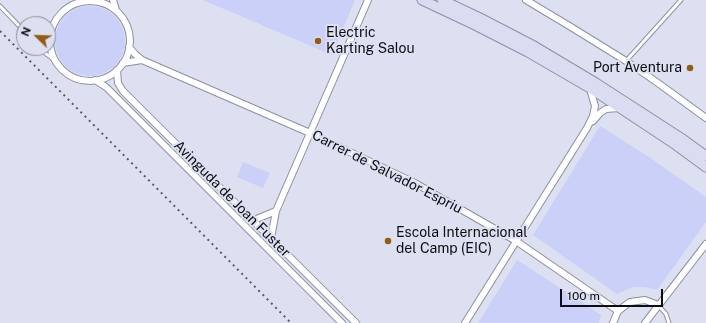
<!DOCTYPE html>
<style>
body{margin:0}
#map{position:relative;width:706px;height:323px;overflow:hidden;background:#dde0f1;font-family:"Public Sans",sans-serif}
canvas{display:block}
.north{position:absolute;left:16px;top:16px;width:40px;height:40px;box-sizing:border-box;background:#dde0f1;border:1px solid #898c98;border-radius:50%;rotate:293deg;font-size:11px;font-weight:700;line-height:16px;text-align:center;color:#0c0d12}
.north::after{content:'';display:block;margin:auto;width:14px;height:18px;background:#925c12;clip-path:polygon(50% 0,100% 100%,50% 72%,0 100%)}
.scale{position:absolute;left:560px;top:289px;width:103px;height:18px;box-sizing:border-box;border:2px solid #0c0d12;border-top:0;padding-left:5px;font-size:12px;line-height:14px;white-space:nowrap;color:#0c0d12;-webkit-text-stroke:3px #dde0f1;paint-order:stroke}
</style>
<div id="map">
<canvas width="706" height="323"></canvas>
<div class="north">N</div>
<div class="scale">100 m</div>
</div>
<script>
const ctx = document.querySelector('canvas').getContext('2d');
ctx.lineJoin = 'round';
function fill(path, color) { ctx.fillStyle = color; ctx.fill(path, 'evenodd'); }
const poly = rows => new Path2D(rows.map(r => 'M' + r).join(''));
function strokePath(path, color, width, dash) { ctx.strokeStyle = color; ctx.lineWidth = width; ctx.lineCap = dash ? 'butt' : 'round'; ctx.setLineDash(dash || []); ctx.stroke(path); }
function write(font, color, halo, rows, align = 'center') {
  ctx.font = font + ' "Public Sans",sans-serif'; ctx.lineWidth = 4; ctx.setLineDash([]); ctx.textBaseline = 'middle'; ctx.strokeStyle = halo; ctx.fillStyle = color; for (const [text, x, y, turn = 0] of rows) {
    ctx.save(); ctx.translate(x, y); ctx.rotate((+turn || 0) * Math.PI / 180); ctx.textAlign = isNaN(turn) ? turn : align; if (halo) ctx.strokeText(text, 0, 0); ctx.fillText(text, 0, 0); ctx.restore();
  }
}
fill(poly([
 [203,0,355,0,332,55],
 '55 41a35 35 0 1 1 70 0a35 35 0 1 1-70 0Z',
 [600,126,646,155,706,197,706,222,657,290,645,287,633,287,617,294,533,235],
 [243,162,270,173,263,188,237,177],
 [517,260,601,315,599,323,478,323]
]), '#cad0f7');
const lane = poly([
 [0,6,24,31],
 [48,32,52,31],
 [38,48,56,61],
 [626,61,681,0],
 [659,306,666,314,669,323]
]);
const street = poly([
 [113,0,116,10],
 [526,0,571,27,626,61,658,83,706,118],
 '50 41a40 40 0 1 1 80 0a40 40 0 1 1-80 0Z',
 [129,47,135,54,142,60,310,133,415,183,516,241,618,311],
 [123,63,142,60],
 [117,70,118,83,123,91,356,323],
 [95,80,106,87,342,323],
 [593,121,600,113,606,109,619,108],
 [276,211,368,0],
 [254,220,276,211,271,238],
 [465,323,587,128,593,116,595,106,590,89],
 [613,323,618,311,630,302,645,300,658,305],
 [645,323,706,244]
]);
const secondary = poly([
 [422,0,475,25,528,52,590,88,676,145,706,167],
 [442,0,480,18,534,46,596,83,681,138,706,156]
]);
strokePath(lane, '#8d909f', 5);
strokePath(street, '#8d909f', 8);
strokePath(secondary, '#8d909f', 11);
strokePath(lane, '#fff', 3);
strokePath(street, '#fff', 6);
strokePath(secondary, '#dadcf2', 9);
strokePath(poly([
 [0,31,291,323]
]), '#575962', 2, [2, 4]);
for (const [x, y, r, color] of [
 [318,41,4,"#925c12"],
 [690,68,4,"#925c12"],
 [388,241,4,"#925c12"]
]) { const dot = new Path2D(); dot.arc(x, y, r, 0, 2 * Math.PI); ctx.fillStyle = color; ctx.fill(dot); strokePath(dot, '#dde0f1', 1.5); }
write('14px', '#0c0d12', '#dde0f1', [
 ["Electric",326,33],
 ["Karting Salou",326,49],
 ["Port Aventura",682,68,"right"],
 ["Escola Internacional",396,233],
 ["del Camp (EIC)",396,249]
], 'left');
write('14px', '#0c0d12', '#dde0f1', [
 ["Carrer de Salvador Espriu",387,172,27],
 ["Avinguda de Joan Fuster",232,199,45]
]);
</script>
